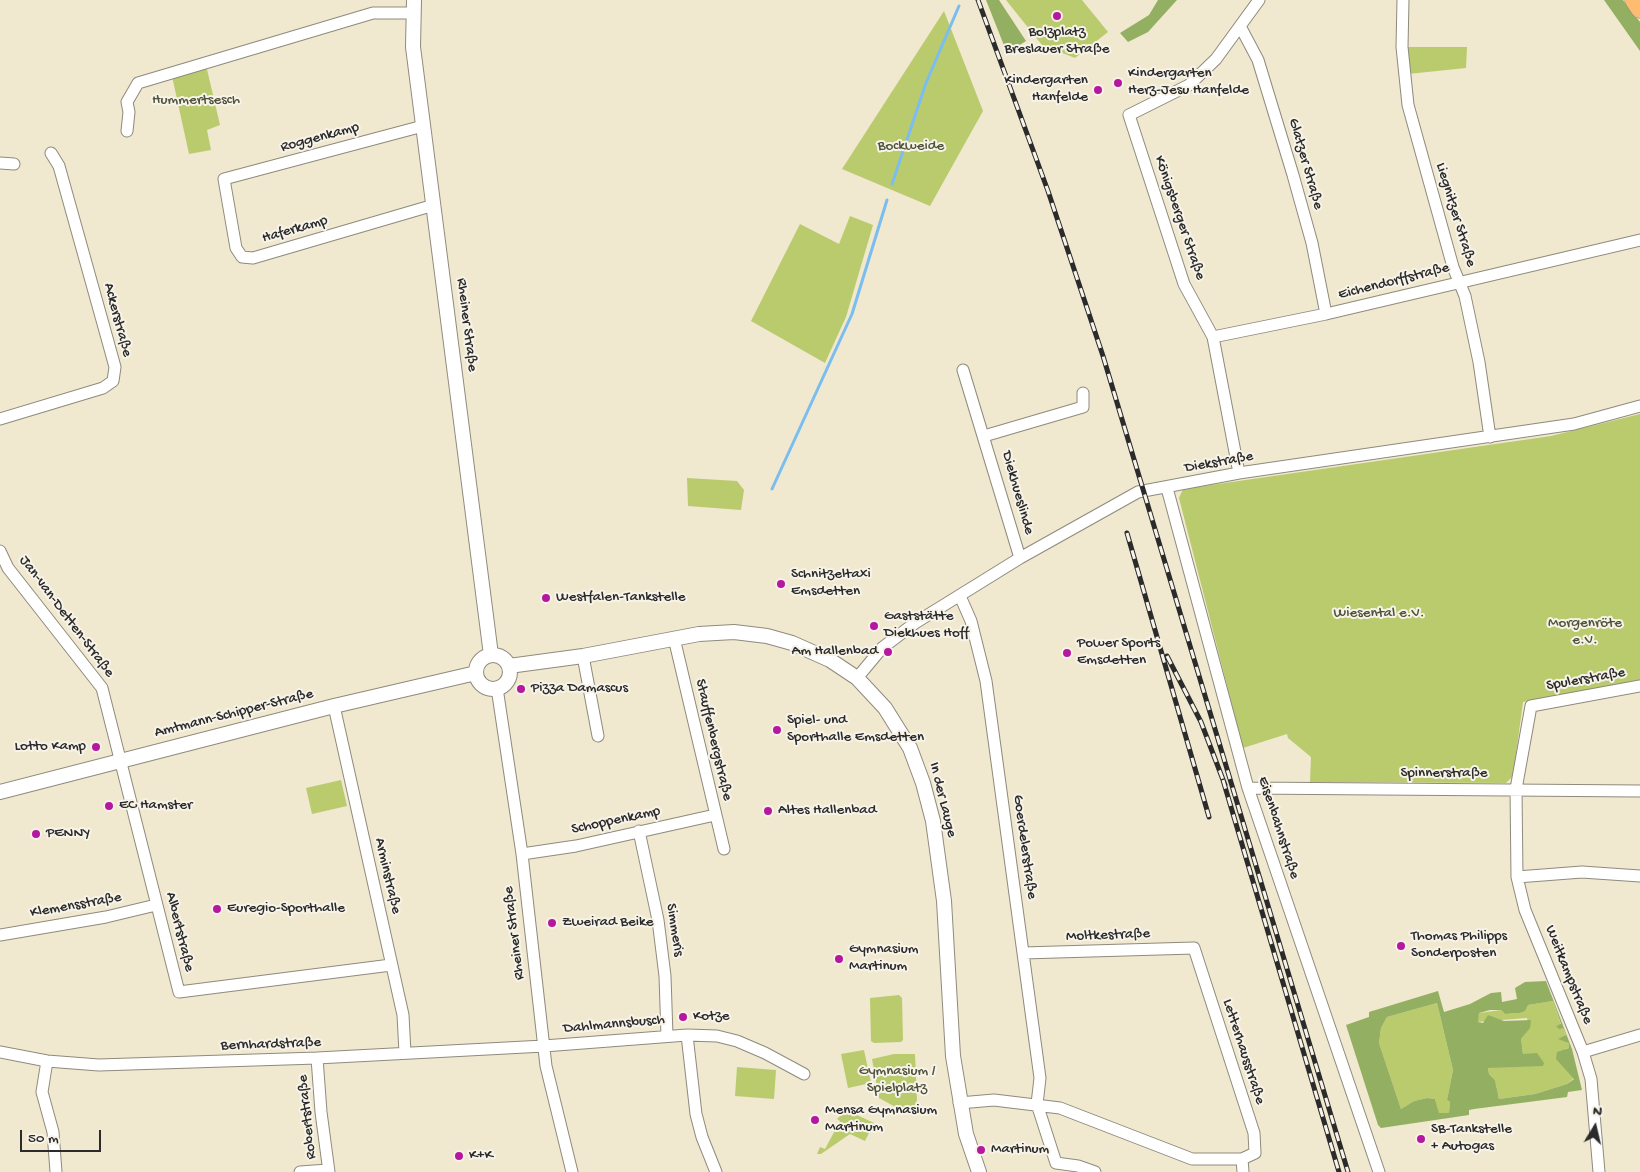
<!DOCTYPE html>
<meta charset="utf-8">
<style>
body{margin:0}
#map{position:relative;width:1640px;height:1172px;overflow:hidden;background:#f0e8cf;font-family:"Gochi Hand",sans-serif}
canvas{display:block}
.north{position:absolute;left:1570px;top:1102px;width:50px;height:50px;-webkit-text-stroke:4px #f7f3e8;paint-order:stroke;rotate:9deg;font-size:14px;font-weight:700;line-height:20px;text-align:center;color:#2b2b2b}
.north::after{content:'';display:block;margin:auto;width:18px;height:22px;background:#2b2b2b;clip-path:polygon(50% 0,100% 100%,50% 72%,0 100%)}
.scale{position:absolute;left:20px;top:1130px;width:81px;height:22px;box-sizing:border-box;border:2px solid #2b2b2b;border-top:0;padding-left:6px;font-size:15px;line-height:18px;white-space:nowrap;color:#2b2b2b;-webkit-text-stroke:4px #f7f3e8;paint-order:stroke}
</style>
<div id="map">
<canvas width="1640" height="1172"></canvas>
<div class="north">N</div>
<div class="scale">50 m</div>
</div>
<script>
const ctx = document.querySelector('canvas').getContext('2d');
ctx.lineJoin = 'round';
function fill(path, color) { ctx.fillStyle = color; ctx.fill(path, 'evenodd'); }
const poly = rows => new Path2D(rows.map(r => 'M' + r).join(''));
function strokePath(path, color, width, dash) { ctx.strokeStyle = color; ctx.lineWidth = width; ctx.lineCap = dash ? 'butt' : 'round'; ctx.setLineDash(dash || []); ctx.stroke(path); }
function write(font, color, halo, rows, align = 'center') {
  ctx.font = font + ' "Gochi Hand",sans-serif'; ctx.lineWidth = 4; ctx.setLineDash([]); ctx.textBaseline = 'middle'; ctx.strokeStyle = halo; ctx.fillStyle = color; for (const [text, x, y, turn = 0] of rows) {
    ctx.save(); ctx.translate(x, y); ctx.rotate((+turn || 0) * Math.PI / 180); ctx.textAlign = isNaN(turn) ? turn : align; if (halo) ctx.strokeText(text, 0, 0); ctx.fillText(text, 0, 0); ctx.restore();
  }
}
fill(poly([
 [1006,0,1082,0,1108,32,1075,58,1042,45],
 [944,11,983,111,930,206,842,169],
 [1407,47,1467,47,1466,68,1408,74],
 [206,65,220,125,207,130,211,150,189,154,172,76],
 [850,216,873,225,846,317,825,363,751,321,800,224,839,244],
 [1640,414,1640,680,1523,702,1513,776,1506,783,1310,782,1311,757,1288,738,1287,734,1243,748,1179,498,1183,489,1551,436],
 [687,478,737,481,744,490,741,510,688,506],
 [341,780,347,806,312,814,306,788],
 [899,995,902,998,903,1040,901,1042,874,1043,871,1041,870,998],
 [1553,1001,1561,1025,1556,1026,1563,1028,1566,1036,1560,1039,1569,1042,1569,1048,1565,1049,1560,1062,1574,1078,1567,1084,1535,1094,1499,1099,1495,1080,1489,1074,1488,1068,1497,1067,1528,1055,1523,1054,1521,1039,1529,1028,1527,1018,1477,1022,1479,1013,1501,1010,1505,1014,1520,1013,1525,1010,1528,1005],
 [1437,1003,1453,1070,1447,1100,1450,1102,1449,1114,1439,1114,1435,1099,1427,1098,1414,1101,1401,1109,1379,1043,1381,1028,1387,1017],
 [864,1050,871,1083,848,1088,841,1054],
 [894,1054,915,1054,917,1100,914,1109,899,1109,879,1098,872,1059],
 [737,1067,776,1070,774,1099,735,1096],
 [846,1110,874,1123,865,1141,850,1134,821,1154,817,1154,820,1147,825,1149,840,1121,837,1119]
]), '#bacb6e');
fill(poly([
 [986,0,999,0,1026,41,1007,53],
 [1158,0,1177,0,1148,32,1128,42,1120,33,1149,15],
 [1604,0,1623,0,1640,22,1640,51],
 [1546,981,1572,1049,1582,1090,1568,1092,1567,1097,1474,1109,1469,1110,1469,1115,1381,1128,1378,1125,1346,1025,1369,1017,1369,1012,1438,991,1444,1012,1470,1004,1491,993,1501,992,1502,1002,1517,999,1515,988,1525,982],
 [1553,1001,1561,1024,1556,1026,1559,1029,1563,1028,1566,1035,1558,1039,1569,1043,1569,1048,1557,1052,1556,1059,1574,1079,1567,1084,1535,1094,1499,1099,1495,1080,1489,1074,1488,1068,1543,1066,1544,1063,1537,1053,1523,1054,1521,1039,1530,1028,1531,1020,1504,1021,1488,1015,1483,1023,1478,1022,1479,1013,1490,1010,1501,1010,1505,1014,1520,1013,1525,1011,1528,1005],
 [1437,1003,1453,1070,1447,1100,1450,1102,1449,1113,1439,1113,1435,1099,1427,1098,1414,1101,1401,1109,1379,1043,1381,1028,1387,1017]
]), '#93af61');
strokePath(poly([
 [892,184,926,83,959,6],
 [772,489,852,314,887,200]
]), '#7abdf0', 3);
const minor = poly([
 [1403,0,1402,47,1408,105,1453,267,1465,296,1479,362,1490,437],
 [1240,26,1258,60,1293,175,1312,243,1326,314],
 [423,126,224,179,236,248,242,257,253,258,434,205],
 [127,131,129,112,127,102,138,83,373,13,412,13],
 [0,163,14,164],
 [1213,337,1326,314,1640,240],
 [963,370,1020,558],
 [0,419,103,388,113,381,115,367,107,338,59,166,51,153],
 [984,436,1083,407,1083,393],
 [1239,473,1213,337,1184,284,1129,115,1189,85,1216,59,1259,0],
 [1167,488,1248,788,1379,1172],
 [0,551,8,568,102,688,179,992,391,965],
 [960,596,971,621,986,681,1040,1078,1037,1104,1056,1163,1078,1166,1095,1172],
 [674,638,724,849],
 [583,656,598,736],
 [857,678,882,648,915,623,1020,558,1138,492,1239,473,1574,424,1640,406],
 [497,688,522,854,546,1066,572,1172],
 [334,706,403,1015,405,1053],
 [1248,788,1640,791],
 [639,831,658,920,665,976,667,1036],
 [522,854,576,846,715,815],
 [1517,877,1582,872,1640,876],
 [0,935,106,917,156,905],
 [687,1035,696,1114,702,1137,716,1172],
 [0,1052,47,1061,99,1065,317,1058,544,1046,687,1035,717,1036,737,1041,765,1053,804,1074],
 [1583,1052,1640,1035],
 [317,1058,321,1112,329,1172],
 [47,1061,42,1092,53,1132,56,1172],
 [959,1103,994,1100,1060,1108,1192,1159,1242,1159,1255,1153,1254,1133,1194,948,1023,953],
 [1242,1159,1243,1172],
 [300,1172,328,1170],
 [1599,1172,1591,1079,1583,1052,1525,910,1517,877,1516,789,1531,706,1640,686]
]);
const tertiary = poly([
 [414,0,413,47,491,655],
 '476 672a17 17 0 1 1 34 0a17 17 0 1 1-34 0Z',
 [509,666,583,656,699,634,734,632,767,636,792,643,830,660,857,678,885,708,910,748,923,783,933,821,944,901,953,1056,966,1134,979,1172],
 [0,792,334,706,476,673]
]);
const primary = poly([
 [1634,0,1640,9]
]);
strokePath(minor, '#8e8a7d', 13);
strokePath(tertiary, '#8e8a7d', 16);
strokePath(primary, '#8e8a7d', 19);
strokePath(minor, '#fff', 11);
strokePath(tertiary, '#fff', 14);
strokePath(primary, '#febc70', 18);
const rail = poly([
 [978,0,1048,191,1103,356,1348,1172],
 [1127,533,1209,817],
 [1167,656,1201,722,1225,785],
 [1223,780,1339,1172]
]);
strokePath(rail, '#2b2b2b', 5);
strokePath(rail, '#f7f3e8', 3, [9]);
for (const [x, y, r, color] of [
 [1057,16,5,"#b5179e"],
 [1118,83,5,"#b5179e"],
 [1098,90,5,"#b5179e"],
 [781,584,5,"#b5179e"],
 [546,598,5,"#b5179e"],
 [874,626,5,"#b5179e"],
 [888,652,5,"#b5179e"],
 [1067,653,5,"#b5179e"],
 [521,689,5,"#b5179e"],
 [777,730,5,"#b5179e"],
 [96,747,5,"#b5179e"],
 [109,806,5,"#b5179e"],
 [768,811,5,"#b5179e"],
 [36,834,5,"#b5179e"],
 [217,909,5,"#b5179e"],
 [552,923,5,"#b5179e"],
 [1401,946,5,"#b5179e"],
 [839,959,5,"#b5179e"],
 [683,1017,5,"#b5179e"],
 [815,1120,5,"#b5179e"],
 [1421,1139,5,"#b5179e"],
 [981,1150,5,"#b5179e"],
 [459,1156,5,"#b5179e"]
]) { const dot = new Path2D(); dot.arc(x, y, r, 0, 2 * Math.PI); ctx.fillStyle = color; ctx.fill(dot); strokePath(dot, '#f7f3e8', 2); }
write('15px', '#2b2b2b', '#f7f3e8', [
 ["Bolzplatz",1057,33,"center"],
 ["Breslauer Straße",1057,50,"center"],
 ["Kindergarten",1128,74],
 ["Herz-Jesu Hanfelde",1128,91],
 ["Kindergarten",1088,81,"right"],
 ["Hanfelde",1088,98,"right"],
 ["Schnitzeltaxi",791,575],
 ["Emsdetten",791,592],
 ["Westfalen-Tankstelle",556,598],
 ["Gaststätte",884,617],
 ["Diekhues Hoff",884,634],
 ["Power Sports",1077,644],
 ["Emsdetten",1077,661],
 ["Am Hallenbad",878,652,"right"],
 ["Pizza Damascus",531,689],
 ["Spiel- und",787,721],
 ["Sporthalle Emsdetten",787,738],
 ["Lotto Kamp",86,747,"right"],
 ["EC Hamster",119,806],
 ["Altes Hallenbad",778,811],
 ["PENNY",46,834],
 ["Euregio-Sporthalle",227,909],
 ["Zweirad Beike",562,923],
 ["Thomas Philipps",1411,937],
 ["Sonderposten",1411,954],
 ["Gymnasium",849,950],
 ["Martinum",849,967],
 ["Kotze",693,1017],
 ["Mensa Gymnasium",825,1111],
 ["Martinum",825,1128],
 ["SB-Tankstelle",1431,1130],
 ["+ Autogas",1431,1147],
 ["Martinum",991,1150],
 ["K+K",469,1156]
], 'left');
write('15px', '#4f533c', '#f7f3e8', [
 ["Hummertsesch",196,101],
 ["Bockweide",911,147],
 ["Wiesental e.V.",1379,614],
 ["Morgenröte",1585,624],
 ["e.V.",1585,641],
 ["Gymnasium /",897,1072],
 ["Spielplatz",897,1089]
]);
write('15px', '#2b2b2b', '#f7f3e8', [
 ["Roggenkamp",320,138,-15],
 ["Glatzer Straße",1305,164,74],
 ["Liegnitzer Straße",1455,215,73],
 ["Königsberger Straße",1179,218,71],
 ["Haferkamp",295,230,-16],
 ["Eichendorffstraße",1394,282,-14],
 ["Ackerstraße",117,320,75],
 ["Rheiner Straße",466,325,83],
 ["Diekstraße",1219,463,-10],
 ["Diekhueslinde",1017,493,74],
 ["Jan-van-Detten-Straße",66,617,53],
 ["Spulerstraße",1586,680,-10],
 ["Amtmann-Schipper-Straße",234,714,-14],
 ["Stauffenbergstraße",713,740,77],
 ["Spinnerstraße",1444,774],
 ["In der Lauge",942,800,76],
 ["Schoppenkamp",616,821,-12],
 ["Eisenbahnstraße",1278,828,72],
 ["Goerdelerstraße",1024,847,82],
 ["Arminstraße",387,876,77],
 ["Klemensstraße",76,906,-10],
 ["Simmeris",674,930,81],
 ["Albertstraße",179,932,76],
 ["Rheiner Straße",515,933,-97],
 ["Moltkestraße",1108,936,-2],
 ["Weitkampstraße",1568,975,68],
 ["Dahlmannsbusch",614,1025,-5],
 ["Bernhardstraße",271,1045,-2],
 ["Letterhausstraße",1243,1052,72],
 ["Robertstraße",308,1117,-96]
]);
</script>
